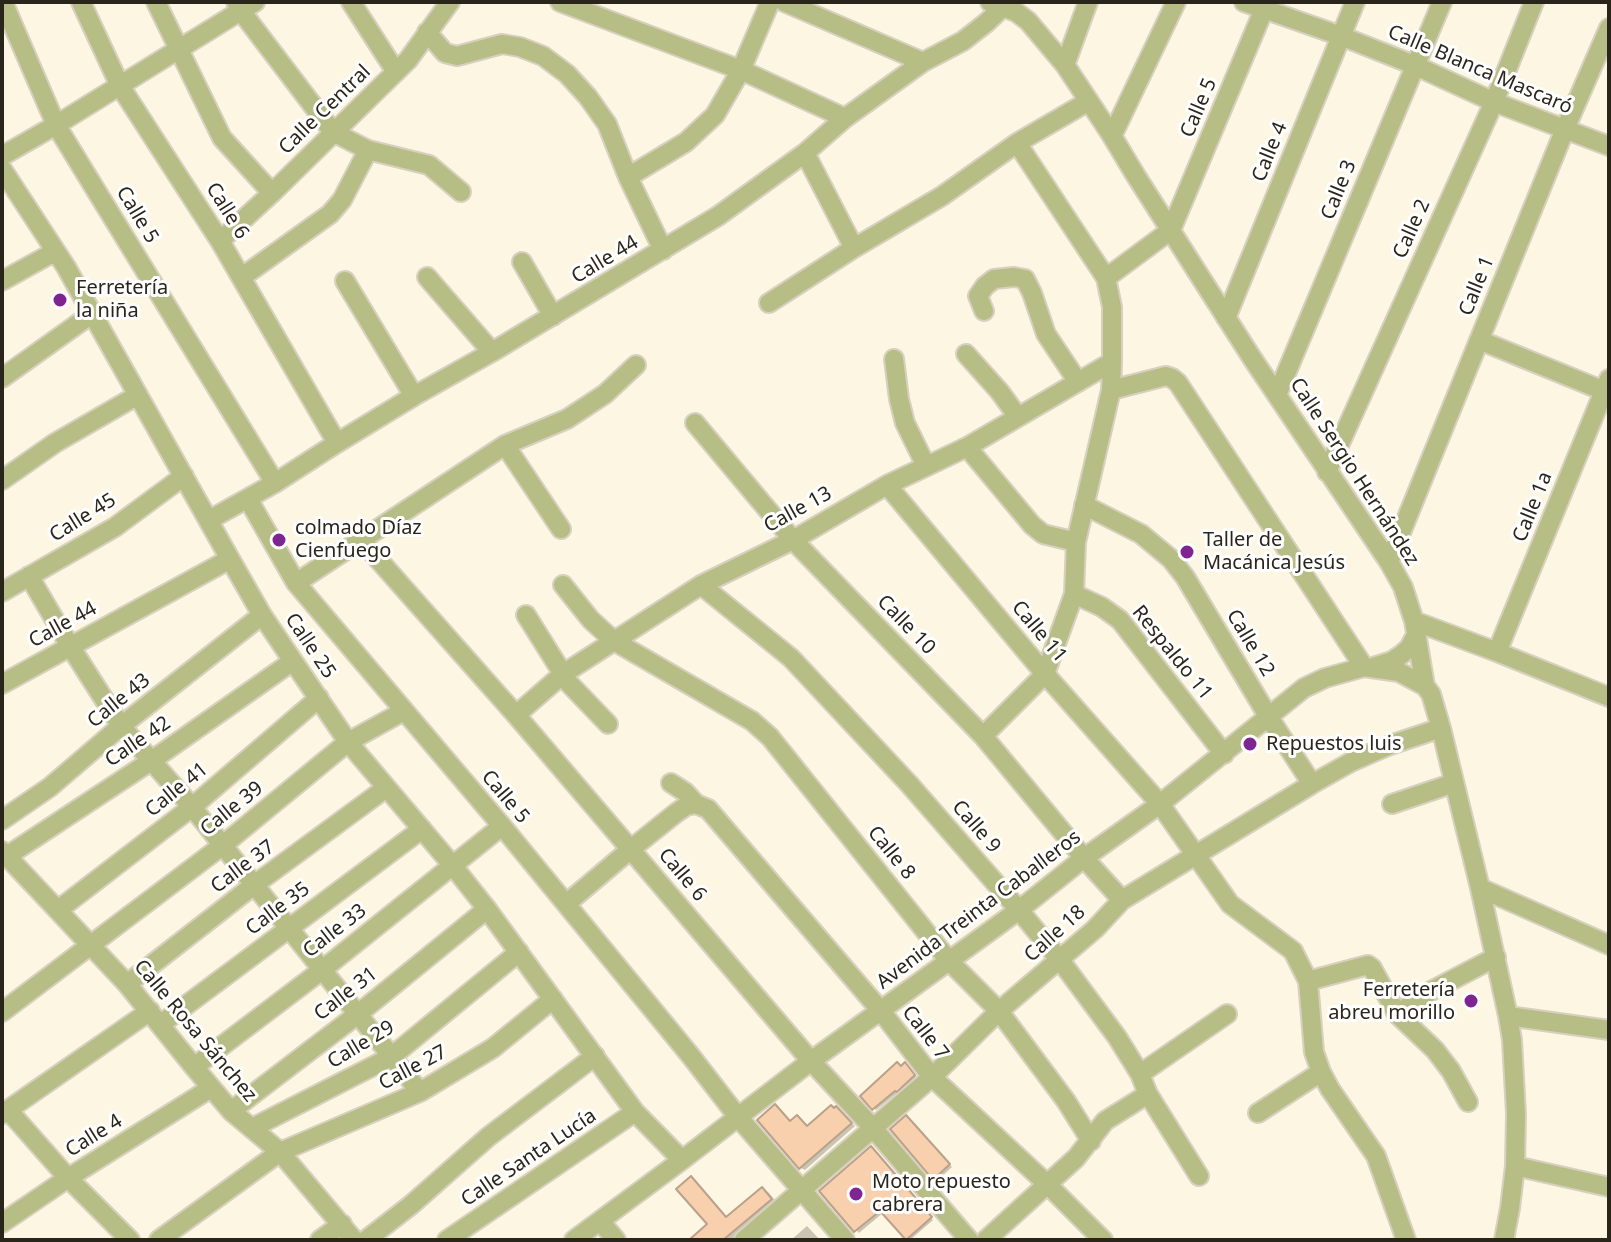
<!DOCTYPE html>
<meta charset="utf-8">
<style>
body{margin:0}
#map{position:relative;width:1611px;height:1242px;overflow:hidden;background:#fdf6e3;font-family:"Noto Sans",sans-serif}
canvas{display:block}
.frame{position:absolute;inset:0;border:4px solid #2a251a;pointer-events:none}
</style>
<div id="map">
<canvas width="1611" height="1242"></canvas>
<div class="frame"></div>
</div>
<script>
const ctx = document.querySelector('canvas').getContext('2d');
ctx.lineJoin = 'round';
function fill(path, color) { ctx.fillStyle = color; ctx.fill(path, 'evenodd'); }
const poly = rows => new Path2D(rows.map(r => 'M' + r).join(''));
function strokePath(path, color, width, dash) { ctx.strokeStyle = color; ctx.lineWidth = width; ctx.lineCap = dash ? 'butt' : 'round'; ctx.setLineDash(dash || []); ctx.stroke(path); }
function write(font, color, halo, rows, align = 'center') {
  ctx.font = font + ' "Noto Sans",sans-serif'; ctx.lineWidth = 6; ctx.setLineDash([]); ctx.textBaseline = 'middle'; ctx.strokeStyle = halo; ctx.fillStyle = color; for (const [text, x, y, turn = 0] of rows) {
    ctx.save(); ctx.translate(x, y); ctx.rotate((+turn || 0) * Math.PI / 180); ctx.textAlign = isNaN(turn) ? turn : align; if (halo) ctx.strokeText(text, 0, 0); ctx.fillText(text, 0, 0); ctx.restore();
  }
}
fill(poly([
 [905,1064,917,1077,876,1110,874,1108],
 [837,1109,855,1126,805,1170,801,1168,791,1123,808,1128],
 [910,1120,952,1167,938,1180,893,1130],
 [872,1148,933,1220,910,1240,884,1212,859,1233,821,1191],
 [691,1179,696,1182,728,1218,763,1189,768,1192,777,1203,733,1240,692,1240,710,1224],
 [807,1226,820,1240,791,1240]
]), '#0003');
const building = poly([
 [897,1062,901,1066,905,1062,915,1075,897,1092,895,1091,872,1110,860,1096,897,1062],
 [775,1104,790,1121,797,1115,807,1126,831,1105,834,1108,836,1106,852,1123,799,1169,757,1120,775,1104],
 [906,1115,950,1164,933,1180,890,1129,906,1115],
 [871,1146,932,1217,906,1240,880,1211,854,1232,819,1191,871,1146],
 [691,1176,726,1217,762,1187,772,1199,723,1240,689,1240,707,1224,676,1189,691,1176]
]);
fill(building, '#f8d0ad');
strokePath(building, '#baa18a', 2);
const minor = poly([
 [3,2,56,125,275,483],
 [81,2,120,86,220,241,337,443],
 [156,2,222,138,272,193],
 [236,2,241,11,333,132,368,150,429,165,461,192],
 [351,2,396,72],
 [560,2,741,70,845,118],
 [784,2,923,62],
 [990,2,1016,12,1028,21,1065,65,1112,136,1136,176,1252,358,1389,562,1403,587,1414,621,1425,686,1431,694,1441,728,1480,888,1508,1016,1512,1040,1516,1114,1515,1166,1510,1208,1504,1240],
 [1244,2,1341,36,1414,65,1494,102,1609,146],
 [427,32,445,53,457,56,502,44,520,47,543,56,567,74,588,97,607,124,628,177,663,250],
 [1065,65,1088,2],
 [1112,136,1176,2],
 [805,153,854,248],
 [2,156,56,125,255,2],
 [2,169,66,267,230,559,262,615,293,661,348,742,453,866,487,909,635,1112,682,1160],
 [628,177,686,142,715,115,741,70,770,2],
 [220,241,272,193,408,60,450,2],
 [522,262,553,316],
 [242,277,330,214,342,200,368,150],
 [427,277,492,352],
 [1106,278,1171,230,1267,2],
 [2,281,47,256,57,253],
 [345,281,414,396],
 [769,303,854,248,942,196,1017,143,1089,101],
 [984,311,978,296,985,286,994,279,1014,277,1025,279,1032,293,1046,334,1078,382],
 [1226,318,1355,2],
 [1479,340,1609,393],
 [966,354,1000,392,1018,417],
 [894,359,899,399,905,423,926,466],
 [2,378,93,313],
 [1111,390,1166,376,1172,378,1178,383,1364,667],
 [1277,395,1442,2],
 [695,423,793,540,983,736,1084,858,1122,900],
 [505,445,561,529],
 [967,447,1032,525,1043,534,1076,542],
 [1327,472,1494,102,1534,2],
 [2,480,55,443,138,395],
 [887,485,1045,674,1160,804,1230,904,1293,951,1308,981,1314,1052,1321,1072,1330,1089,1376,1156,1406,1240],
 [248,499,296,583,502,826,690,1055,738,1117,845,1240],
 [1084,505,1141,534,1171,559,1185,577,1268,716,1312,784],
 [209,520,275,483,337,443,414,396,492,352,718,216,805,153,845,118,923,62,963,41,986,23,1003,7,1005,2],
 [361,540,516,715,811,1061,873,1128,969,1240],
 [1389,562,1565,129,1609,28],
 [29,576,70,646,121,726,192,807,420,1092],
 [296,583,505,445,567,419,605,394,636,365],
 [563,585,591,620,614,641,752,721,770,737,950,962,999,1011,1066,1101,1091,1141],
 [701,585,791,658,909,784,1019,910,1060,960,1117,1037,1140,1074,1148,1094,1199,1176],
 [2,592,115,527,184,476],
 [1074,594,1102,607,1120,620,1224,754],
 [526,615,563,674],
 [1414,621,1497,652,1609,697],
 [1497,652,1609,379],
 [1373,667,1392,661,1401,655,1409,648,1416,635],
 [561,675,608,724],
 [2,684,230,559],
 [516,715,563,674,701,585,793,540,887,485,967,447,1112,362],
 [983,736,1045,674,1074,594,1076,542,1111,390,1112,362,1112,307,1106,278,1017,143],
 [671,783,685,792,696,804,708,809,881,1011,932,1077,1047,1184,1103,1240],
 [1392,804,1454,783],
 [2,820,50,787,121,726,262,615],
 [2,851,127,984,194,1067,231,1111,280,1152,354,1240],
 [7,856,151,761,293,661],
 [1480,888,1609,945],
 [566,904,631,849,676,813,686,806,696,804],
 [58,910,192,807,319,698],
 [1308,981,1368,965,1372,968,1397,1014,1435,1050,1451,1071,1468,1102],
 [127,984,254,885,386,788],
 [2,1012,223,845,348,742,404,711],
 [1397,1014,1431,991,1496,957],
 [1508,1016,1609,1030],
 [161,1024,422,829],
 [194,1067,322,970,502,826],
 [1140,1074,1227,1014],
 [8,1110,68,1178,130,1240],
 [231,1111,358,1014,487,909],
 [1258,1113,1321,1072],
 [2,1114,150,1011],
 [252,1128,391,1057,519,952],
 [1515,1166,1609,1187],
 [600,1221,616,1240],
 [2,1223,68,1178,211,1088],
 [159,1240,280,1152,420,1092,493,1048,553,999],
 [320,1240,342,1224],
 [366,1240,411,1205,488,1137,595,1056],
 [447,1240,635,1112],
 [574,1240,682,1160,811,1061,1019,910,1084,858,1160,804,1304,688,1325,678,1364,667,1399,672,1425,686],
 [744,1240,932,1077,999,1011,1095,929,1122,900,1312,784,1351,762,1390,745,1441,728],
 [986,1240,1076,1158,1105,1121,1148,1094]
]);
strokePath(minor, '#d7d0bf', 22);
strokePath(minor, '#b6be86', 18);
for (const [x, y, r, color] of [
 [60,300,8,"#7f2592"],
 [279,540,8,"#7f2592"],
 [1187,552,8,"#7f2592"],
 [1250,744,8,"#7f2592"],
 [1471,1001,8,"#7f2592"],
 [856,1194,8,"#7f2592"]
]) { const dot = new Path2D(); dot.arc(x, y, r, 0, 2 * Math.PI); ctx.fillStyle = color; ctx.fill(dot); strokePath(dot, '#fff', 3); }
write('20px', '#2a251a', '#fff', [
 ["Calle Blanca Mascaró",1480,70,23],
 ["Calle 5",1199,108,-67],
 ["Calle Central",325,110,-44],
 ["Calle 4",1270,152,-68],
 ["Calle 3",1339,190,-68],
 ["Calle 6",227,211,58],
 ["Calle 5",137,215,59],
 ["Calle 2",1412,229,-66],
 ["Calle 44",605,260,-31],
 ["Calle 1",1477,286,-68],
 ["Calle Sergio Hernández",1354,472,57],
 ["Calle 1a",1533,507,-68],
 ["Calle 13",798,510,-29],
 ["Calle 45",83,518,-32],
 ["Calle 44",63,625,-29],
 ["Calle 10",906,625,46],
 ["Calle 11",1039,632,50],
 ["Calle 12",1250,643,59],
 ["Calle 25",310,646,56],
 ["Respaldo 11",1172,653,51],
 ["Calle 43",119,701,-39],
 ["Calle 42",138,742,-34],
 ["Calle 41",177,790,-39],
 ["Calle 5",505,797,50],
 ["Calle 39",232,809,-39],
 ["Calle 9",976,827,49],
 ["Calle 8",891,853,51],
 ["Calle 37",243,867,-37],
 ["Calle 6",682,875,50],
 ["Calle 35",278,909,-37],
 ["Avenida Treinta Caballeros",979,910,-37],
 ["Calle 33",335,931,-38],
 ["Calle 18",1055,934,-42],
 ["Calle 31",346,994,-38],
 ["Calle Rosa Sánchez",195,1031,50],
 ["Calle 7",925,1033,52],
 ["Calle 29",361,1045,-31],
 ["Calle 27",413,1068,-28],
 ["Calle 4",94,1136,-32],
 ["Calle Santa Lucía",529,1158,-34]
]);
write('20px', '#2a251a', '#fff', [
 ["Ferretería",76,288],
 ["la niña",76,311],
 ["colmado Díaz",295,528],
 ["Cienfuego",295,551],
 ["Taller de",1203,540],
 ["Macánica Jesús",1203,563],
 ["Repuestos luis",1266,744],
 ["Ferretería",1455,990,"right"],
 ["abreu morillo",1455,1013,"right"],
 ["Moto repuesto",872,1182],
 ["cabrera",872,1205]
], 'left');
</script>
